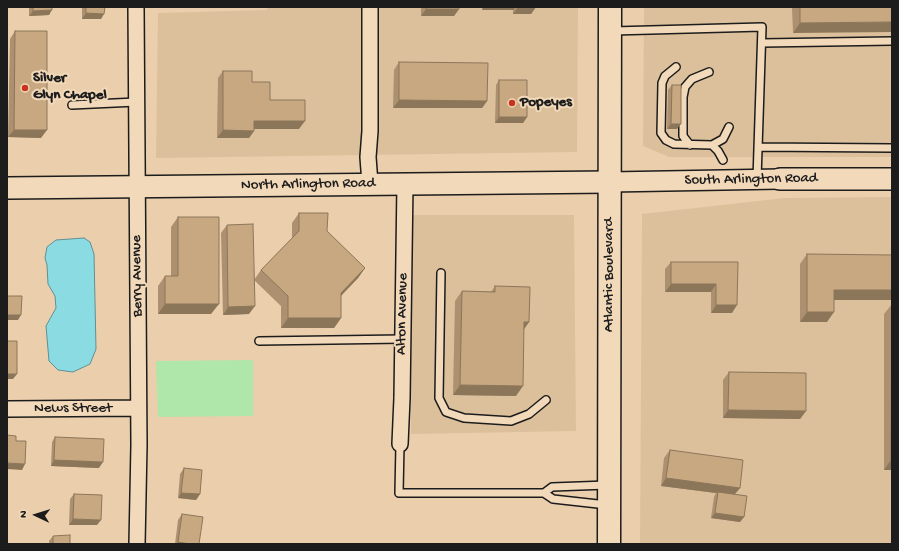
<!DOCTYPE html>
<style>
body{margin:0}
#map{position:relative;width:899px;height:551px;overflow:hidden;background:#ebcfac;font-family:"Gochi Hand",sans-serif}
canvas{display:block}
.frame{position:absolute;inset:0;border:8px solid #1c1c1c;pointer-events:none}
.north{position:absolute;left:16px;top:495px;width:40px;height:40px;-webkit-text-stroke:3px #f2d9b9;paint-order:stroke;rotate:274deg;font-size:11px;font-weight:700;line-height:16px;text-align:center;color:#1c1c1c}
.north::after{content:'';display:block;margin:auto;width:14px;height:18px;background:#1c1c1c;clip-path:polygon(50% 0,100% 100%,50% 72%,0 100%)}
</style>
<div id="map">
<canvas width="899" height="551"></canvas>
<div class="frame"></div>
<div class="north">N</div>
</div>
<script>
const ctx = document.querySelector('canvas').getContext('2d');
ctx.lineJoin = 'round';
function fill(path, color) { ctx.fillStyle = color; ctx.fill(path, 'evenodd'); }
const poly = rows => new Path2D(rows.map(r => 'M' + r).join(''));
function strokePath(path, color, width, dash) { ctx.strokeStyle = color; ctx.lineWidth = width; ctx.lineCap = dash ? 'butt' : 'round'; ctx.setLineDash(dash || []); ctx.stroke(path); }
function write(font, color, halo, rows, align = 'center') {
  ctx.font = font + ' "Gochi Hand",sans-serif'; ctx.lineWidth = 4; ctx.setLineDash([]); ctx.textBaseline = 'middle'; ctx.strokeStyle = halo; ctx.fillStyle = color; for (const [text, x, y, turn = 0] of rows) {
    ctx.save(); ctx.translate(x, y); ctx.rotate((+turn || 0) * Math.PI / 180); ctx.textAlign = isNaN(turn) ? turn : align; if (halo) ctx.strokeText(text, 0, 0); ctx.fillText(text, 0, 0); ctx.restore();
  }
}
fill(poly([
 [268,7,578,7,577,152,156,158,158,13,267,10],
 [644,7,892,7,892,157,669,157,643,146],
 [892,197,892,544,640,544,642,214,785,198],
 [412,215,574,215,576,431,411,434]
]), '#dcc09c');
fill(poly([
 [253,360,253,416,158,417,156,361]
]), '#afe6a9');
const water = poly([
 [84,238,90,242,94,254,96,349,90,364,73,372,58,370,49,361,46,326,56,308,55,296,48,284,47,265,45,258,47,247,56,240,84,238]
]);
fill(water, '#8bdce2');
strokePath(water, '#5f8f93', 1);
const service = poly([
 [613,31,762,27,757,179],
 [762,43,892,41],
 [676,67,665,76,662,83,661,133,666,140,674,144,712,145,723,139,729,127],
 [72,105,136,102],
 [690,145,683,136,683,97,685,87,692,79,709,72],
 [712,145,718,151,723,160],
 [758,147,892,148],
 [441,273,439,398,446,412,464,418,511,421,529,414,546,400],
 [259,341,403,339],
 [400,444,399,493,544,493],
 [607,485,552,487,544,493,553,499,607,505]
]);
const minor = poly([
 [136,7,139,445,137,544],
 [370,7,370,131,368,157,370,184],
 [7,409,138,408],
 [400,444,402,398,405,183]
]);
const tertiary = poly([
 [610,182,780,179]
]);
const secondary = poly([
 [780,179,892,179],
 [7,188,610,182]
]);
const primary = poly([
 [609,544,610,7]
]);
strokePath(service, '#1c1c1c', 10);
strokePath(minor, '#1c1c1c', 18);
strokePath(tertiary, '#1c1c1c', 22);
strokePath(secondary, '#1c1c1c', 24);
strokePath(primary, '#1c1c1c', 25);
strokePath(service, '#f2d9b9', 7);
strokePath(minor, '#f2d9b9', 15);
strokePath(tertiary, '#f2d9b9', 19);
strokePath(secondary, '#f2d9b9', 21);
strokePath(primary, '#f2d9b9', 22);
fill(poly([
 [29,7,52,7,49,15,29,16],
 [82,7,105,7,101,19,82,19],
 [421,7,459,7,459,9,454,16,421,16],
 [482,7,536,7,531,14,513,14,513,10,482,10],
 [792,7,892,7,793,33],
 [15,31,41,138,8,137,10,39],
 [399,62,487,101,482,108,393,108,394,70],
 [223,71,252,82,299,129,254,129,254,131,249,138,217,138,218,78],
 [499,80,527,117,523,123,495,123,496,85],
 [672,85,677,129,667,129,668,90],
 [299,213,327,231,365,268,358,278,341,296,341,318,334,328,281,328,281,306,254,280,249,314,223,315,221,233,227,225,254,280,261,270,292,238,292,223],
 [178,217,211,314,158,314,158,286,165,276,171,276,171,227],
 [807,254,892,300,834,300,827,322,800,322,800,264],
 [671,262,738,262,732,313,711,313,711,292,665,292,665,269],
 [495,286,529,322,524,329,516,396,453,395,455,301,462,291,491,292],
 [892,304,892,470,884,470,884,314],
 [729,372,806,411,800,419,723,418,723,380],
 [55,437,99,468,51,466,52,442],
 [670,450,740,488,735,494,744,517,740,522,711,518,714,497,716,493,661,486,664,458],
 [184,468,200,494,196,500,178,498,180,474],
 [74,494,97,525,69,525,70,499],
 [182,514,199,544,175,544,178,520],
 [53,536,70,544,49,544,49,541]
]), '#ac906f');
fill(poly([
 [484,7,516,7,513,10,482,10],
 [518,7,536,7,531,14,513,14],
 [426,9,459,9,454,16,421,16],
 [52,10,49,15,29,16,33,11],
 [86,13,104,14,101,19,82,19],
 [892,22,892,32,793,33,800,23],
 [399,100,487,101,482,108,393,108],
 [499,117,527,117,523,123,495,123],
 [254,121,305,121,299,129,249,129],
 [671,124,681,124,677,129,667,129],
 [14,130,47,130,41,138,8,137],
 [223,130,254,131,249,138,217,138],
 [365,268,358,278,334,303,341,293],
 [671,284,716,284,711,292,665,292],
 [834,290,892,290,892,300,827,300],
 [165,304,219,304,211,314,158,314],
 [716,305,737,305,732,313,711,313],
 [255,306,249,314,223,315,228,307],
 [807,312,834,312,827,322,800,322],
 [7,315,21,315,18,320,7,320],
 [288,318,341,318,334,328,281,328],
 [524,322,529,322,522,332],
 [7,374,17,374,13,379,7,379],
 [460,385,523,386,516,396,453,395],
 [728,410,806,411,800,419,723,418],
 [54,460,103,462,99,468,51,466],
 [891,460,892,460,892,470,884,470],
 [7,463,25,464,22,470,7,469],
 [666,478,740,488,734,495,718,492,716,493,661,486],
 [181,493,200,494,196,500,178,498],
 [715,513,744,517,740,522,711,518],
 [73,519,101,520,97,525,69,525],
 [178,542,190,544,177,544]
]), '#8c765a');
const building = poly([
 [33,7,52,7,52,10,33,11,33,7],
 [86,7,105,7,104,14,86,13,86,7],
 [426,7,459,7,459,9,426,9,426,7],
 [800,7,892,7,892,22,800,23,800,7],
 [15,31,47,31,47,130,14,130,15,31],
 [399,62,488,63,487,101,399,100,399,62],
 [223,71,252,71,252,82,270,82,270,100,305,100,305,121,254,121,254,131,223,130,223,71],
 [499,80,527,80,527,117,499,117,499,80],
 [672,85,681,85,681,124,671,124,672,85],
 [299,213,328,213,327,231,365,268,341,293,341,318,288,318,288,296,261,270,299,231,299,213],
 [178,217,219,217,219,304,165,304,165,276,178,276,178,217],
 [253,224,255,306,228,307,227,225,253,224],
 [807,254,892,255,892,290,834,290,834,312,807,312,807,254],
 [671,262,738,262,737,305,716,305,716,284,671,284,671,262],
 [495,286,530,287,529,322,524,322,523,386,460,385,462,291,495,292,495,286],
 [7,296,22,296,21,315,7,315,7,296],
 [892,304,892,460,891,460,892,304],
 [7,341,17,341,17,374,7,374,7,341],
 [729,372,806,373,806,411,728,410,729,372],
 [7,435,16,436,16,441,26,441,25,464,7,463,7,435],
 [55,437,104,439,103,462,54,460,55,437],
 [670,450,743,460,740,488,666,478,670,450],
 [184,468,202,470,200,494,181,493,184,468],
 [718,492,747,496,744,517,715,513,718,492],
 [74,494,102,495,101,520,73,519,74,494],
 [182,514,203,517,199,544,190,544,178,542,182,514],
 [70,535,70,544,53,544,53,536,70,535]
]);
fill(building, '#c8a881');
strokePath(building, '#8c765a', 1);
for (const [x, y, r, color] of [
 [25,88,4,"#c8321e"],
 [512,103,4,"#c8321e"]
]) { const dot = new Path2D(); dot.arc(x, y, r, 0, 2 * Math.PI); ctx.fillStyle = color; ctx.fill(dot); strokePath(dot, '#f2d9b9', 1.5); }
write('bold 15px', '#1c1c1c', '#f2d9b9', [
 ["Silver",33,79],
 ["Glyn Chapel",33,96],
 ["Popeyes",520,103]
], 'left');
write('15px', '#1c1c1c', '#f2d9b9', [
 ["South Arlington Road",751,180,-1],
 ["North Arlington Road",308,185,-1],
 ["Atlantic Boulevard",610,275,-90],
 ["Berry Avenue",138,276,-91],
 ["Alton Avenue",403,314,-89],
 ["News Street",73,409]
]);
</script>
